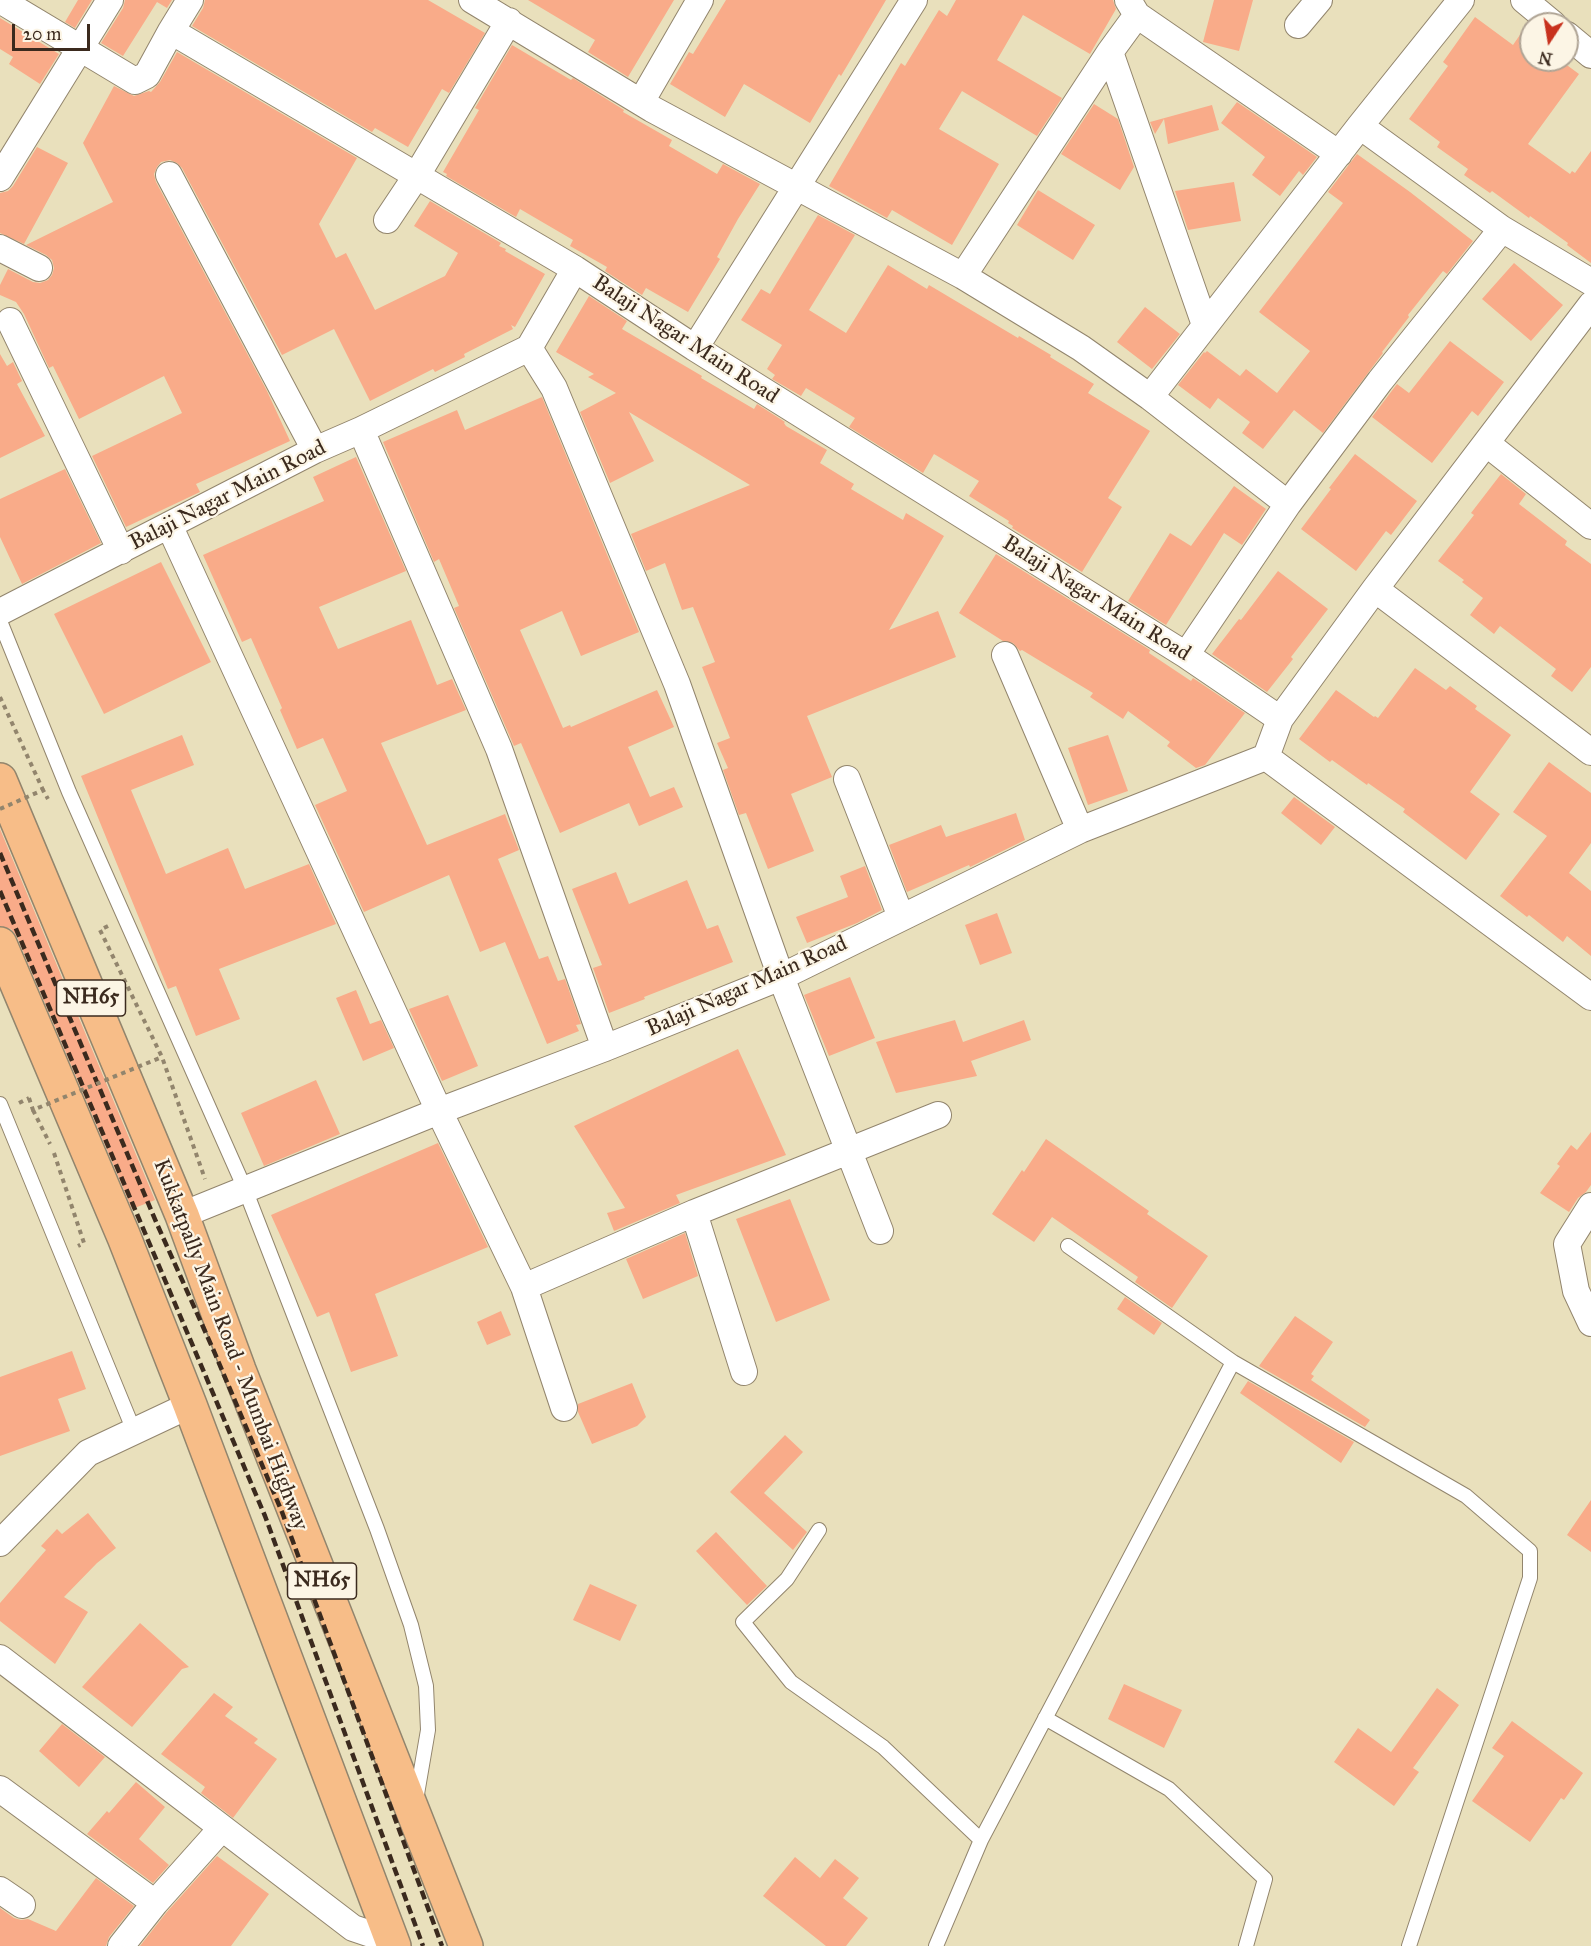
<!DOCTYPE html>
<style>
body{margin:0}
#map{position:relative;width:1591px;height:1946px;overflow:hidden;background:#e9e0bc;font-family:"IM FELL Great Primer",serif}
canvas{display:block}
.north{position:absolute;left:1519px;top:12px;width:60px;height:60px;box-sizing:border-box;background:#fcf5e5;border:2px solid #afa495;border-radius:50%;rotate:192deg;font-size:16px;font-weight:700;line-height:24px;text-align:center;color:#3b2a1e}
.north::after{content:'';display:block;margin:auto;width:21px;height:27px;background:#c8321e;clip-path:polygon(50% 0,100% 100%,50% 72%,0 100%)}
.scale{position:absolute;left:12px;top:24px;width:78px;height:27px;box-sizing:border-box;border:3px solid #3b2a1e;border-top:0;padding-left:8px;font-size:18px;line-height:21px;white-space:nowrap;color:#3b2a1e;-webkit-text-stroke:4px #fcf5e5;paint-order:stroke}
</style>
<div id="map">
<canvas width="1591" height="1946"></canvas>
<div class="north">N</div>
<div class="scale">20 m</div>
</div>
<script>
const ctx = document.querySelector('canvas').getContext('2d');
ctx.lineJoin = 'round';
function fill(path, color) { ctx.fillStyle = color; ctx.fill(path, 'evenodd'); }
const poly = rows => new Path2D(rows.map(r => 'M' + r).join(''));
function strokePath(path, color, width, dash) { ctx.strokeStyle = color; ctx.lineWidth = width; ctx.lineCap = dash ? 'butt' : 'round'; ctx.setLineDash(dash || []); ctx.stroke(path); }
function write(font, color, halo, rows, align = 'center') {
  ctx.font = font + ' "IM FELL Great Primer",serif'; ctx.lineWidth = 4.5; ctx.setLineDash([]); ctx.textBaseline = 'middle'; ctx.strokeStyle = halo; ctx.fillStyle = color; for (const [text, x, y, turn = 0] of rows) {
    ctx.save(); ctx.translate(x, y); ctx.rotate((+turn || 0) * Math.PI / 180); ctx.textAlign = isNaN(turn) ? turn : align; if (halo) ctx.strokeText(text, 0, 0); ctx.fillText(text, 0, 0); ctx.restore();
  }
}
fill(poly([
 [78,0,92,0,75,28,65,22],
 [125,0,172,0,167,8,157,2,123,56,101,43,123,8],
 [205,0,428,0,485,33,449,93,442,89,408,147,375,128,372,132,192,26,203,8],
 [528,0,674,0,628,77,588,52,595,40],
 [726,0,886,0,841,76,839,74,810,123,744,84,725,117,670,84,689,52,693,54],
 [956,0,1113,0,1116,9,1090,54,1023,15,997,60,1062,98,1037,136,962,91,939,129,999,164,952,245,892,210,887,218,829,186,901,63,905,66,939,10,947,16],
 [1214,0,1253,0,1239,51,1203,42],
 [1475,17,1513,45,1528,23,1531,25,1531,60,1560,60,1579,74,1528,144,1570,174,1572,171,1575,173,1591,151,1591,263,1567,245,1568,243,1530,216,1529,218,1492,191,1490,193,1464,175,1468,169,1437,147,1440,142,1409,119,1448,66,1443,62],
 [0,18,59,54,40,84,9,64,13,57,0,49],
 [512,45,571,80,573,78,624,110,623,112,672,140,669,146,717,174,723,164,760,184,738,219,717,257,720,259,688,312,646,288,642,295,605,271,607,267,570,246,573,240,520,209,516,217,446,176,447,174,443,172,479,110,475,108],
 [177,52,357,158,319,224,336,258,346,253,375,310,445,276,458,253,414,226,430,201,501,243,499,246,506,249,505,251,545,274,515,327,511,325,513,329,464,354,465,357,435,372,433,369,370,401,334,329,282,355,182,168,177,163,170,160,161,162,157,167,154,174,156,182,267,391,290,441,196,484,200,492,126,527,92,456,182,413,164,376,79,419,53,366,49,368,24,314,16,302,0,295,0,285,8,269,33,282,40,283,48,280,52,275,54,268,52,260,46,255,26,245,113,202,83,143,114,86,134,96,149,91,151,92,160,82],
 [1237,102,1317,157,1303,175,1299,171,1280,196,1252,175,1265,157,1221,123],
 [1094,104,1118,119,1134,167,1120,190,1061,154],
 [1212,105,1219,130,1168,144,1164,119,1155,134,1150,122],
 [37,147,68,163,24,244,0,233,0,193,8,191,13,186],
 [1357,154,1410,192,1473,241,1447,274,1443,271,1408,315,1409,317,1382,352,1383,353,1323,433,1294,410,1263,449,1242,433,1250,422,1218,398,1210,409,1178,385,1204,352,1205,353,1207,351,1240,376,1246,369,1277,393,1310,351,1259,312,1343,203,1328,192],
 [1234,182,1241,221,1188,230,1175,191],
 [1038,190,1095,225,1073,260,1017,225],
 [818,215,855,235,809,310,846,333,888,265,927,289,929,285,1018,338,1019,336,1051,355,1050,357,1094,384,1088,393,1150,431,1108,498,1122,507,1082,572,1012,528,1013,526,1008,523,1009,521,969,496,979,481,934,454,923,473,849,427,855,418,806,388,801,396,772,379,775,375,767,369,782,345,741,320,761,289,770,294],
 [1514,263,1563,305,1531,341,1482,299],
 [589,296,627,321,622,329,702,376,701,378,754,409,757,404,785,422,784,423,786,426,827,450,820,463,854,484,851,489,903,520,906,513,944,536,889,630,938,611,956,657,807,716,832,777,791,794,814,851,768,869,746,813,739,815,723,770,728,768,717,743,730,738,702,667,715,662,693,607,682,610,665,563,646,571,631,534,750,485,629,412,654,461,610,483,580,412,616,393,588,377,594,374,556,352],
 [1145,307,1180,334,1152,369,1117,342],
 [1450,341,1504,382,1478,416,1472,411,1432,463,1372,417,1397,384,1409,393],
 [0,354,7,366,13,362,22,381,17,384,45,436,0,458],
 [542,397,639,632,581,656,562,611,520,630,563,728,570,725,571,727,657,690,674,727,628,747,650,797,674,787,683,807,639,826,629,803,560,833,521,743,514,746,454,608,459,606,439,559,434,562,383,442,457,410,465,430],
 [1355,454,1417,501,1391,535,1386,531,1356,571,1301,529,1331,489,1329,488],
 [356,457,406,571,319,607,338,649,411,620,437,685,452,679,466,710,381,743,427,845,505,814,519,850,498,859,539,959,548,956,558,981,565,979,581,1024,576,1025,579,1031,547,1044,505,942,480,952,449,875,364,912,315,805,347,791,323,738,297,749,280,710,282,708,251,638,242,642,203,555,324,501,313,477],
 [65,469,101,543,22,584,0,537,0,499],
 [1501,474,1526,494,1519,504,1567,541,1565,545,1591,564,1591,667,1572,692,1551,676,1556,669,1500,626,1494,634,1470,615,1483,598,1462,582,1464,580,1438,561,1474,515,1471,513],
 [1234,486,1266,509,1242,545,1224,533,1166,625,1128,601,1170,533,1191,546],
 [996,554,1150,650,1149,653,1191,681,1193,678,1245,713,1205,765,1196,768,1167,746,1170,742,1128,711,1123,719,1090,697,1093,693,1022,650,1020,651,1013,643,1003,641,959,613],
 [161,562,211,662,104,714,54,614],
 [1278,571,1328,609,1291,657,1293,659,1267,692,1212,654,1239,619,1241,620],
 [1415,668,1446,690,1450,686,1477,706,1475,709,1511,735,1470,792,1500,814,1466,860,1403,812,1405,809,1368,783,1367,785,1332,760,1330,762,1299,739,1336,690,1374,717,1375,716,1378,718],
 [182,735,194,765,131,790,166,874,228,848,245,889,309,864,336,924,219,969,240,1019,196,1036,176,986,168,989,81,776],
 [1108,735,1128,791,1088,805,1068,748],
 [1549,762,1591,793,1591,843,1569,873,1591,891,1591,956,1567,936,1563,942,1529,915,1527,917,1500,896,1547,836,1513,812],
 [1294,797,1335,827,1321,845,1281,813],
 [1016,813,1025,840,970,867,969,865,907,892,889,845,941,825,946,837],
 [0,829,155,1200,132,1209,17,937,11,929,0,926],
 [865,866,882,910,857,923,807,943,796,917,848,897,840,876],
 [616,872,629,904,687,880,707,929,718,925,733,962,644,997,645,999,609,1013,593,968,602,965,572,889],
 [997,913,1012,953,980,965,965,925],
 [850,977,875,1038,829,1056,804,995],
 [356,990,370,1024,381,1020,394,1048,363,1061,336,998],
 [448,995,478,1066,442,1081,409,1009],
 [955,1020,963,1042,1024,1020,1031,1040,971,1061,977,1076,896,1093,876,1042],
 [738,1049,786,1155,676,1195,680,1203,614,1231,607,1213,625,1208,574,1126],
 [316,1080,340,1134,264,1166,241,1113],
 [1591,1132,1591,1185,1586,1192,1578,1198,1569,1212,1540,1193,1560,1166,1557,1164,1571,1145,1577,1150],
 [1046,1139,1149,1211,1147,1214,1208,1256,1172,1308,1135,1282,1138,1277,1052,1217,1034,1242,992,1214,1022,1170,1024,1172],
 [438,1143,488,1247,375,1294,398,1356,351,1372,329,1312,317,1317,271,1215],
 [790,1199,830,1300,776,1322,736,1219],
 [685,1233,698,1276,643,1299,626,1259],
 [1125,1297,1162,1323,1154,1335,1117,1309],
 [501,1311,511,1335,487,1345,477,1322],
 [1295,1316,1333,1342,1311,1374,1314,1376,1311,1380,1370,1420,1365,1427,1259,1366],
 [72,1351,86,1389,58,1399,70,1431,0,1456,0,1377],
 [1248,1381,1354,1442,1341,1463,1240,1393],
 [632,1383,646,1417,637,1426,592,1444,578,1412,578,1404],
 [785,1435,803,1452,764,1493,807,1532,793,1550,730,1492],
 [1591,1500,1591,1552,1567,1535],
 [88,1513,116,1548,97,1563,64,1597,88,1612,55,1664,0,1621,0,1603,46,1550,41,1546,57,1529,62,1534],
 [716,1532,767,1586,747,1605,696,1551],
 [590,1584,637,1605,620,1641,573,1620],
 [140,1623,189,1667,182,1669,132,1727,82,1687],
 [1124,1684,1182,1710,1164,1748,1108,1719],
 [1437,1688,1459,1705,1413,1768,1419,1772,1394,1806,1334,1762,1358,1728,1391,1752],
 [214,1693,233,1707,225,1716,258,1739,254,1743,277,1759,233,1818,201,1793,205,1787,161,1754],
 [1512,1721,1583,1773,1564,1800,1561,1798,1530,1842,1472,1801,1504,1756,1492,1748],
 [62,1724,105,1757,79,1787,39,1751],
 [136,1782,165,1807,139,1839,169,1865,153,1883,87,1834,107,1811,109,1813],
 [217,1856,269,1894,231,1946,140,1946,166,1913],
 [795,1857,820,1878,835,1859,859,1878,843,1898,868,1918,846,1946,826,1946,763,1896],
 [96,1878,134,1906,109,1937,106,1946,0,1946,0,1908,14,1918,21,1920,28,1919,56,1931]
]), '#f9ab89');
const lane = poly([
 [0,621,69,792,245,1189,377,1529,411,1625,426,1686,428,1730,416,1800],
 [0,1104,134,1431],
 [1068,1246,1233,1362,1466,1496,1530,1551,1530,1578,1409,1946],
 [819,1530,787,1579,743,1622,791,1682,883,1747,981,1840],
 [1045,1718,1169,1789,1265,1879,1246,1946],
 [936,1946,981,1840,1233,1362]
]);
const street = poly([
 [0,0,135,81,147,75,171,31,190,0],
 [472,0,652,109,963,276,1081,348,1150,397,1288,504],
 [1128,0,1137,15,1339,154],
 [1524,0,1553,24],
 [1298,25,1319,0],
 [171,31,575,269,695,348,1186,655,1280,719],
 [1567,35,1591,55],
 [1110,52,1205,325],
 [641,102,700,0],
 [1360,126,1502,229,1591,282],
 [169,175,315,450],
 [0,178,110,0],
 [387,220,417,175,509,21],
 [0,248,39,268],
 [963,276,1110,52,1137,15],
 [10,321,121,551],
 [529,348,554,388,677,684,781,977,880,1231],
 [695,348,914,0],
 [1150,397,1360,126,1461,0],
 [361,430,499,749,605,1048],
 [1486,443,1591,526],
 [169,525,439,1111,524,1287,564,1408],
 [1375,589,1591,752],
 [0,612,315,450,361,430,529,348,575,269],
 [1005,655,1080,830],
 [1186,655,1288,504,1380,381,1502,229],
 [1266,757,1591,997],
 [847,779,901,917],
 [1591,1206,1567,1244,1576,1291,1591,1323],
 [694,1213,744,1372],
 [182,1215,439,1111,605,1048,781,977,1080,830,1266,757,1280,719,1375,589,1591,305],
 [524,1287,694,1213,938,1115],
 [0,1543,88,1453,190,1405],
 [0,1658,353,1928,392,1941],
 [0,1789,155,1903],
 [0,1890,22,1905],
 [121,1946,155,1903,222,1828]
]);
const highway = poly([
 [0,780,182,1215,239,1370,466,1946],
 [0,944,124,1237,190,1405,394,1946]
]);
strokePath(lane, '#92856d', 16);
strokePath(street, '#92856d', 28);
strokePath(highway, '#92856d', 36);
strokePath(poly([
 [0,697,43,790],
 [108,926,100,930,162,1057,205,1179],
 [19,1103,29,1098],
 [33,1110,50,1144],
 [54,1153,84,1243,78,1246]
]), '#92856d', 4, [4.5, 4.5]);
strokePath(lane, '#fff', 14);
strokePath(street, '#fff', 26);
strokePath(highway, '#f7bd88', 33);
strokePath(poly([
 [0,853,157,1224,213,1349,282,1512,442,1946],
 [0,891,265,1516,423,1946]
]), '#3b2a1e', 4.5, [9, 4.5]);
strokePath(poly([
 [0,809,43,790,48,799],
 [29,1098,33,1110,162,1057]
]), '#92856d', 4, [4.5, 4.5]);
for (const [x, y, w] of [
 [91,998,69],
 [322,1581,69]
]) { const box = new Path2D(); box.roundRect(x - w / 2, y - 18, w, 36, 4.5); ctx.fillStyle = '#fcf5e5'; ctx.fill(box); strokePath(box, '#3b2a1e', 1.5); }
write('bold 21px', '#3b2a1e', null, [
 ["NH65",91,998],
 ["NH65",322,1581]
]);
write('22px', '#3b2a1e', '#fcf5e5', [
 ["Balaji Nagar Main Road",685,340,33],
 ["Balaji Nagar Main Road",228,496,-27],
 ["Balaji Nagar Main Road",1096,599,32],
 ["Balaji Nagar Main Road",747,987,-24],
 ["Kukkatpally Main Road - Mumbai Highway",230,1345,69]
]);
</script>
